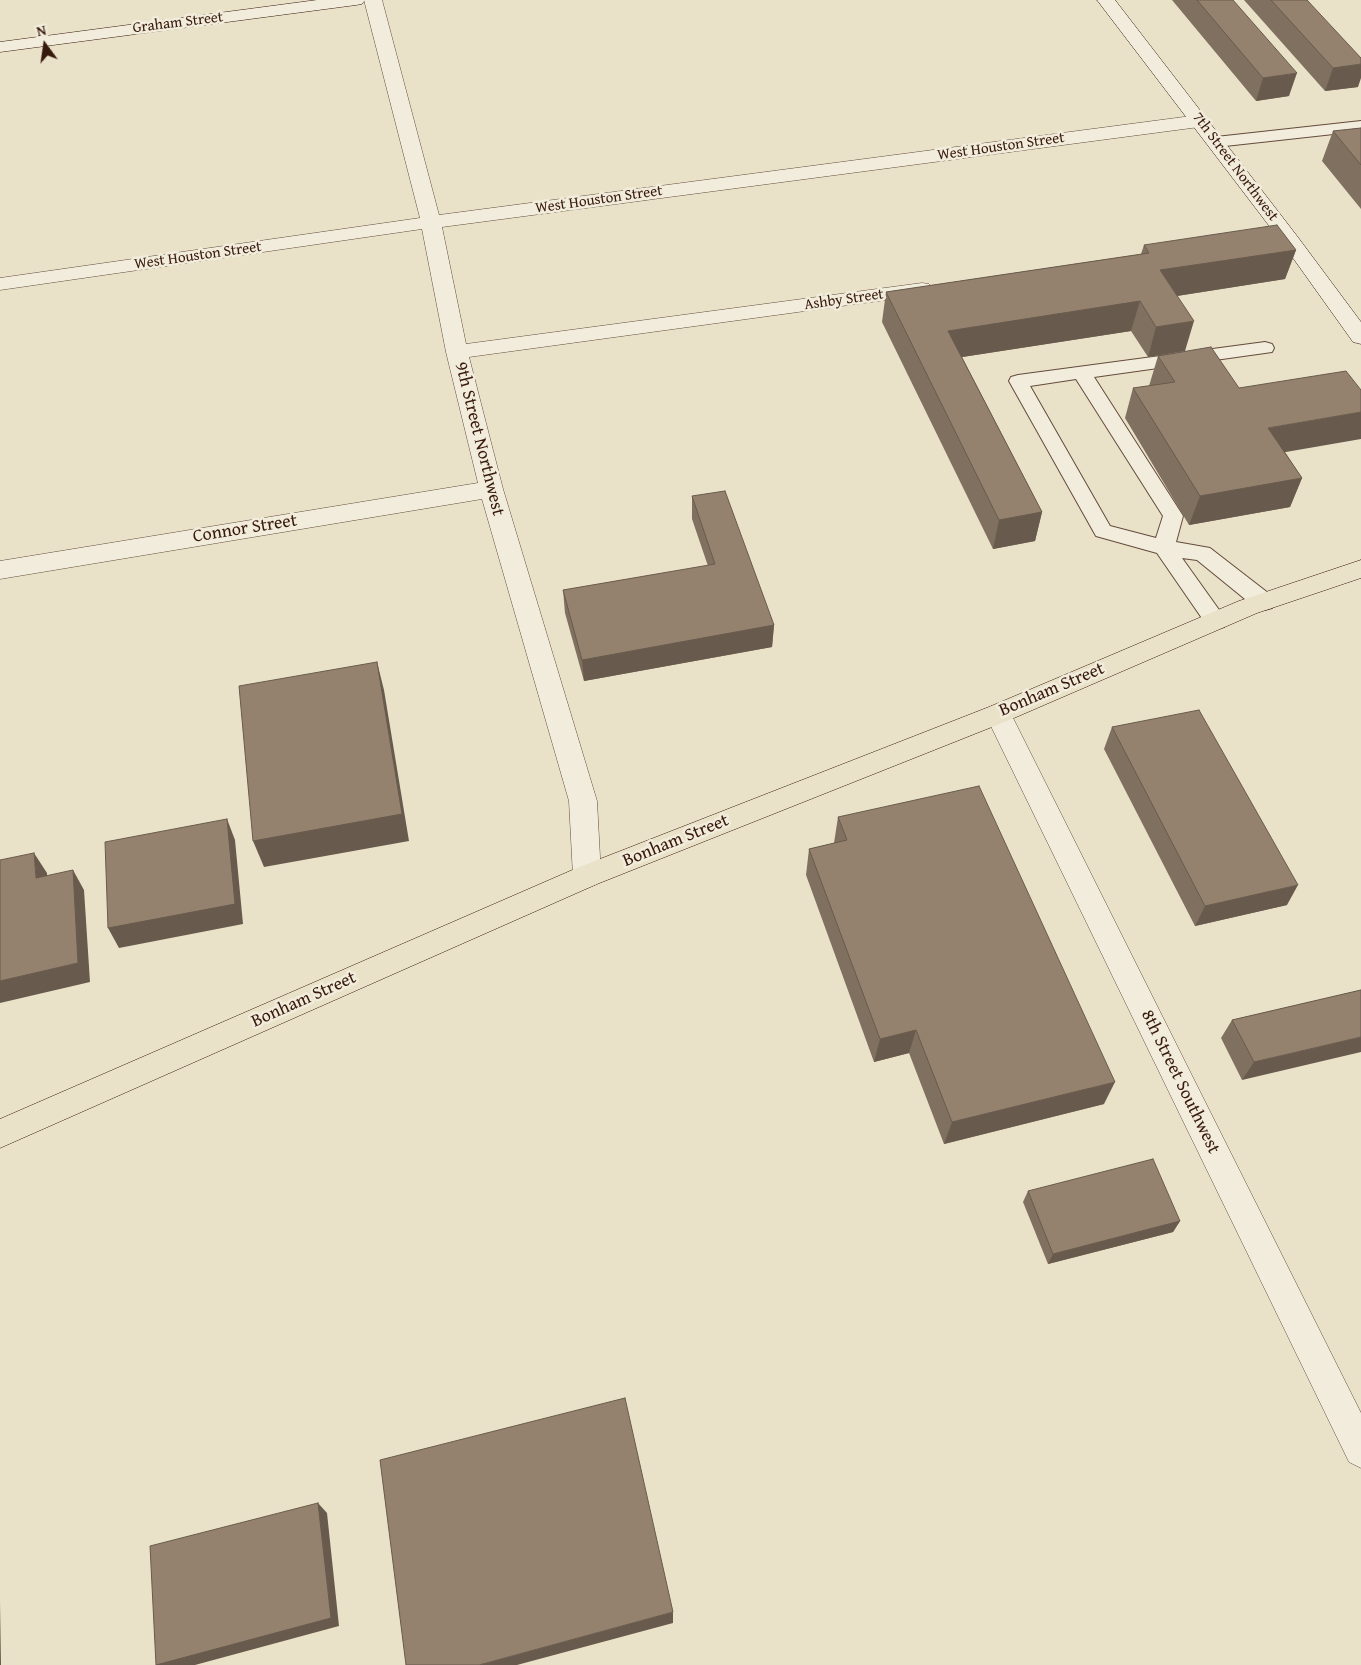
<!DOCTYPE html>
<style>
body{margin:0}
#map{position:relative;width:1361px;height:1665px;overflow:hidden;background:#eae2c8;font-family:"Gentium Book Plus",serif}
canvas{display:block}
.north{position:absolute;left:20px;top:20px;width:50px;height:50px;-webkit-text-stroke:4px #f1ecdb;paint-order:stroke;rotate:346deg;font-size:14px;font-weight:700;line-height:20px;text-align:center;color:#38190d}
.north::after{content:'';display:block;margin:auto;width:18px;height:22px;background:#38190d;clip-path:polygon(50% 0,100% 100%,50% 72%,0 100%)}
</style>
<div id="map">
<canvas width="1361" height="1665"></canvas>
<div class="north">N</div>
</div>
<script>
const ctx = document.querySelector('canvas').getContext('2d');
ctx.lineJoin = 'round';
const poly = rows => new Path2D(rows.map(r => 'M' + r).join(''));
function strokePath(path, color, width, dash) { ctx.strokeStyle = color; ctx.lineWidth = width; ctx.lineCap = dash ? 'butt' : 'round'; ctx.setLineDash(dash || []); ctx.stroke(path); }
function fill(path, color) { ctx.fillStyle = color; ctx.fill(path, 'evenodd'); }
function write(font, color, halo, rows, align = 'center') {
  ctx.font = font + ' "Gentium Book Plus",serif'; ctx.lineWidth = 5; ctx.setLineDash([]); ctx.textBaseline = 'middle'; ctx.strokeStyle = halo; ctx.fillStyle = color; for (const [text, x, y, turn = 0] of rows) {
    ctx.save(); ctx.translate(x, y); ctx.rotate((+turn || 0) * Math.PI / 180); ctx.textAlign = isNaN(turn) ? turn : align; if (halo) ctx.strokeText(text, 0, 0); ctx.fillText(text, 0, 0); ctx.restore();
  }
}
const lane = poly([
 [1361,121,1361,131,1216,147,1210,145,1208,142,1210,139,1216,137,1361,121],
 [1265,342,1272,344,1274,348,1272,352,1094,377,1183,516,1176,542,1210,548,1272,596,1275,602,1272,608,1264,610,1256,608,1197,560,1182,558,1227,621,1224,627,1216,629,1208,627,1157,553,1096,536,1009,381,1011,377,1018,375,1265,342],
 [1076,379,1163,516,1156,538,1110,526,1030,386,1076,379]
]);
const street = poly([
 [364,0,382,0,439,215,1199,115,1206,117,1208,121,1206,125,1199,127,442,227,466,344,922,283,929,284,932,289,929,294,922,295,469,357,503,489,597,801,601,876,597,884,587,888,577,884,573,876,569,801,482,499,0,579,0,561,478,483,446,352,422,229,0,290,0,278,420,218,364,0],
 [998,704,1007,707,1011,714,1361,1413,1361,1468,1349,1462,985,714,989,707,998,704]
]);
const secondary = poly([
 [317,0,365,0,362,4,356,5,0,52,0,42,317,0],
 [1097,0,1115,0,1297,236,1361,322,1361,344,1353,342,1283,244,1097,0]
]);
const primary = poly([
 [1361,560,1361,578,1257,613,1007,721,597,884,0,1148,0,1119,577,868,989,707,1239,601,1361,560]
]);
strokePath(lane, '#644b3c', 2);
strokePath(street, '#644b3c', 1);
strokePath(secondary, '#38190d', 1);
strokePath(primary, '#38190d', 1);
fill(lane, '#f1ecdb');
fill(street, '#f1ecdb');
fill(secondary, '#f1ecdb');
fill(primary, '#eae2c8');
fill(poly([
 [1172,0,1233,0,1289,96,1256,101],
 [1244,0,1307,0,1358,87,1325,91],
 [1361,128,1361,209,1322,161,1333,131],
 [1144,245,1296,250,1285,279,1177,296,1185,351,1148,357,1131,331,962,357,1042,512,1035,541,993,549,882,322,886,292,1141,254],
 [1158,356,1239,388,1285,452,1302,478,1290,507,1189,525,1125,418,1133,388,1149,386],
 [692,496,774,625,772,647,584,681,565,613,563,590,708,566,692,519],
 [1112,727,1287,905,1195,926,1104,749],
 [838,817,1104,1104,944,1144,909,1053,874,1062,806,875,809,849,834,843],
 [1361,990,1242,1080,1221,1038,1232,1020],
 [1028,1191,1180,1221,1173,1232,1048,1264,1023,1202]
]), '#80705f');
fill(poly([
 [1361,64,1361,78,1358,87,1325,91,1333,68],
 [1297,73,1289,96,1256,101,1263,78],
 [1296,250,1285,279,1151,300,1160,270],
 [1140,301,1131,331,943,360,948,331],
 [1194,321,1185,351,1148,357,1156,327],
 [1361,412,1361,439,1257,457,1268,428],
 [1302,478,1290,507,1189,525,1200,496],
 [1042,512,1035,541,993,549,999,520],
 [774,625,772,647,584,681,582,660],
 [377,662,384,690,409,841,264,867,253,841],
 [227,819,235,840,243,924,119,948,108,928],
 [34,853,47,873,48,898,36,878],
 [73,870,84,890,90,982,0,1003,0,981],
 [1298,885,1287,905,1195,926,1205,906],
 [916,1030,909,1053,874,1062,880,1039],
 [1361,1037,1361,1052,1242,1080,1254,1062],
 [1115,1082,1104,1104,944,1144,952,1122],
 [1180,1221,1173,1232,1048,1264,1053,1254],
 [318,1503,327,1513,339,1626,195,1665,156,1665],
 [0,1602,1,1665,0,1665],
 [673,1612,673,1623,517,1665,479,1665]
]), '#685b4d');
const building = poly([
 [1197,0,1233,0,1297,73,1263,78,1197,0],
 [1271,0,1307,0,1361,58,1361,64,1333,68,1271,0],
 [1361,128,1361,165,1333,131,1361,128],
 [1277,225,1296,250,1160,270,1194,321,1156,327,1140,301,948,331,1042,512,999,520,886,292,1149,253,1144,245,1277,225],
 [1211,347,1239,388,1346,371,1361,390,1361,412,1268,428,1302,478,1200,496,1133,388,1175,382,1158,356,1211,347],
 [725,491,774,625,582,660,563,590,715,564,692,496,725,491],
 [377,662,402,814,253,841,239,686,377,662],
 [1199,710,1298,885,1205,906,1112,727,1199,710],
 [979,786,1115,1082,952,1122,916,1030,880,1039,809,849,847,840,838,817,979,786],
 [227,819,235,904,108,928,105,842,227,819],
 [34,853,36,878,73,870,78,963,0,981,0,860,34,853],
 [1361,990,1361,1037,1254,1062,1232,1020,1361,990],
 [1153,1159,1180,1221,1053,1254,1028,1191,1153,1159],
 [625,1398,673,1612,479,1665,406,1665,380,1460,625,1398],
 [318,1503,331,1618,156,1665,150,1546,318,1503]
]);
fill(building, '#95826e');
strokePath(building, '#685b4d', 1);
write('15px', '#38190d', '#f1ecdb', [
 ["Graham Street",178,23,-7],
 ["West Houston Street",1001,147,-8],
 ["7th Street Northwest",1235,167,53],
 ["West Houston Street",599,200,-8],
 ["West Houston Street",198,256,-8],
 ["Ashby Street",844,300,-8]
]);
write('18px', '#38190d', '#f1ecdb', [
 ["9th Street Northwest",479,439,76],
 ["Connor Street",245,529,-9],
 ["Bonham Street",1052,690,-23],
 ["Bonham Street",676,841,-22],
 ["Bonham Street",304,1000,-24],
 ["8th Street Southwest",1180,1082,64]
]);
</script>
